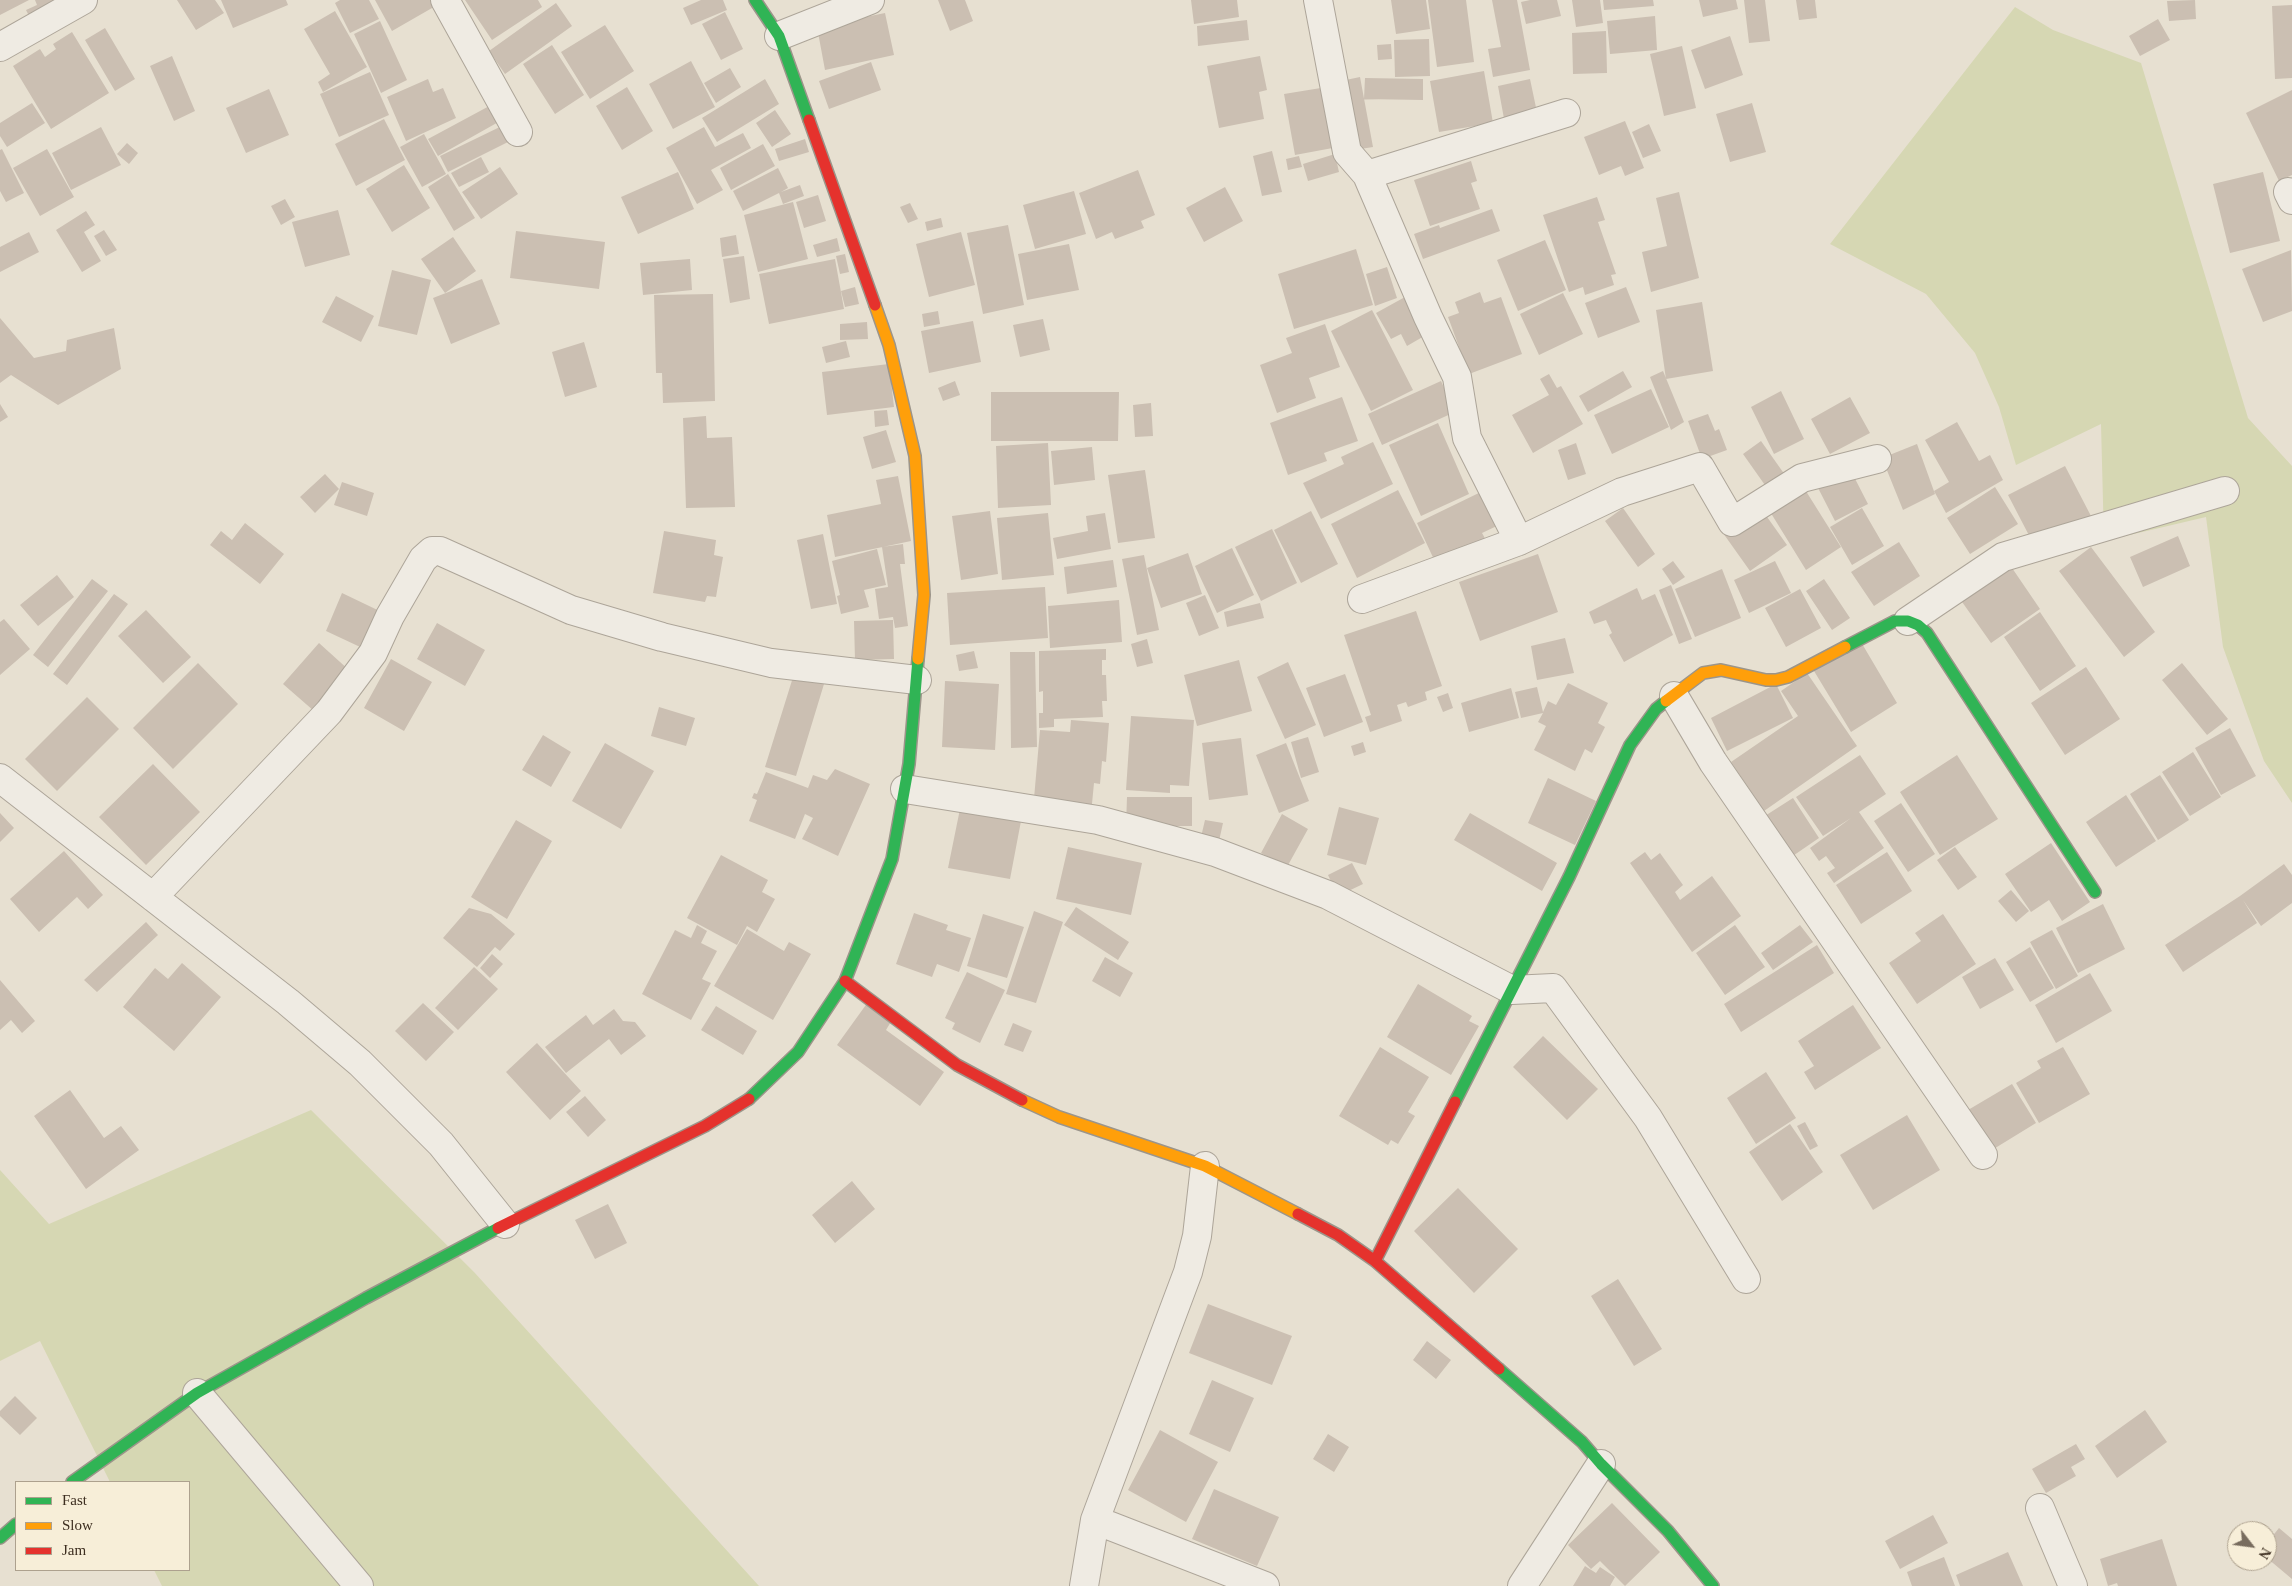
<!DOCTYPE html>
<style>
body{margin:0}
#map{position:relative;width:2292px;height:1586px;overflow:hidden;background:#e7e0d1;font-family:"Times New Roman",serif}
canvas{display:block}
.legend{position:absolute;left:15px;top:1481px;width:175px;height:90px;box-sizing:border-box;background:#f7eed8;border:1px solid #ada18e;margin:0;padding:6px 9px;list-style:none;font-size:15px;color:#3d2e20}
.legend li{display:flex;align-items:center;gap:10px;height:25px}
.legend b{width:25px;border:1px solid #ada18e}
.north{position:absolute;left:2227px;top:1521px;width:50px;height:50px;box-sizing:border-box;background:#f7eed8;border:1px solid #ada18e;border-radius:50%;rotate:120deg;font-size:14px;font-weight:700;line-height:20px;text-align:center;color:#3d2e20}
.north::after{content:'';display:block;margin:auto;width:18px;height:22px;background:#786c5e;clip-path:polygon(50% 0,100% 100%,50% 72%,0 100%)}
</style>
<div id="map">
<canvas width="2292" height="1586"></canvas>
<ul class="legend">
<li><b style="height:6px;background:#30b455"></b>Fast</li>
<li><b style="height:6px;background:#ff9f0a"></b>Slow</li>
<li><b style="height:6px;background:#e5322d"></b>Jam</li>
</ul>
<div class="north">N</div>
</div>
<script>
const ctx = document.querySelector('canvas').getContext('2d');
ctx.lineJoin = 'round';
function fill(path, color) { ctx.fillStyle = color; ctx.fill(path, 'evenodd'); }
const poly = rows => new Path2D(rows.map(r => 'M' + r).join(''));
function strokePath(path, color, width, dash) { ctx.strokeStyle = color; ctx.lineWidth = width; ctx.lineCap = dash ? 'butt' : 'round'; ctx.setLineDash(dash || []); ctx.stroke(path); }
fill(poly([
 [2015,7,2053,30,2141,63,2248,418,2292,466,2292,803,2264,761,2223,647,2206,517,2104,541,2101,424,2016,465,1999,407,1975,353,1926,294,1830,244],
 [311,1110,474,1272,759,1586,162,1586,154,1570,189,1570,189,1482,110,1482,40,1341,0,1361,0,1170,49,1224]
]), '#d6d7b3');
fill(poly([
 [0,0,29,0,0,15],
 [35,0,65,0,30,18,26,10,37,5],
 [177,0,215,0,224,13,196,30],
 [221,0,286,0,288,5,233,28],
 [340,0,369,0,379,19,350,33,335,3],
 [375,0,437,0,439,4,392,31],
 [465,0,538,0,542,7,492,40],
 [701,0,723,0,727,10,691,25,683,8],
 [938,0,965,0,973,21,950,31],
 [1191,0,1237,0,1239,17,1194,24],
 [1391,0,1426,0,1430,29,1396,34],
 [1428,0,1466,0,1474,62,1437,67],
 [1492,0,1517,0,1530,70,1493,77,1488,49,1501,47],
 [1530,0,1557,0,1561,16,1526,24,1521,2],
 [1572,0,1600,0,1603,23,1576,27],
 [1603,0,1653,0,1654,6,1604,10],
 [1699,0,1736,0,1738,9,1703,17],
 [1744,0,1765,0,1770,41,1749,43],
 [1796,0,1815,0,1817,18,1799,20],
 [2195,0,2196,19,2169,21,2167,1],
 [556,3,572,26,505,74,489,51],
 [2292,5,2292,78,2275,79,2272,6],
 [335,11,367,67,323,92,318,82,330,74,304,29],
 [725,12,743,49,721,60,702,24],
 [885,13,894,55,825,70,817,27],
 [1655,16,1657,50,1610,54,1607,21],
 [2158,19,2170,40,2140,56,2129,36],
 [1247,20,1249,40,1198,46,1197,26],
 [380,21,407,80,381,93,354,34],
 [605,25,634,71,590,99,561,52],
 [105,28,135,79,115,91,85,40],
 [1606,31,1607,73,1573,74,1572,33],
 [72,32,109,93,51,129,13,66,40,49,45,57,56,49,53,44],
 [1730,36,1743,75,1705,89,1691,50],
 [1429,39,1430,76,1395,77,1394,40],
 [1391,44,1392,59,1378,60,1377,45],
 [552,45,584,95,555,114,523,64],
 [1682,46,1696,108,1664,116,1650,54],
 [172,56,195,111,174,121,150,66],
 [1260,56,1267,90,1259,92,1264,119,1219,128,1207,66],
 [691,61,715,107,673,129,649,84],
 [871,62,881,90,829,109,819,81],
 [730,68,741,87,716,103,704,83],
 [1484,71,1493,123,1439,132,1430,81],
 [370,72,389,115,339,137,320,94],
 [1360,77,1373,147,1354,150,1341,81],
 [1365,78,1423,79,1423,100,1364,99],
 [428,79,433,92,443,88,456,118,406,141,387,97],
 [765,79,779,104,717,142,702,118],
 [1530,79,1538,117,1505,124,1498,86],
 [627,87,653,131,622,150,596,106],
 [1327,87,1338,147,1295,155,1284,94],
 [269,89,289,135,246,153,226,108],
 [2292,90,2292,175,2279,181,2246,113],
 [32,103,45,123,7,147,0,136,0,123],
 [1752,103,1766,152,1730,162,1716,114],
 [493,104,502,120,438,156,428,139],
 [775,110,791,134,772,147,756,123],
 [384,119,405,160,356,186,335,144],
 [1625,121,1644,168,1625,176,1621,166,1599,175,1584,137],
 [506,124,514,139,448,172,440,156],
 [1649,124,1661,151,1643,158,1632,132],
 [101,127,121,165,71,190,52,153],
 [704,127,715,147,743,133,751,148,711,170,723,190,697,204,666,148],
 [424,134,446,174,422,187,400,147],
 [805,139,809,152,779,161,775,149],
 [127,143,138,153,129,164,117,154],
 [763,144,775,166,731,190,720,168],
 [2,149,24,193,6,202,0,191,0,150],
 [47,149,74,197,40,216,13,168],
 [1272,151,1282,192,1262,196,1253,156],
 [1335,154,1339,172,1308,181,1303,164],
 [1299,156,1302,167,1288,170,1286,159],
 [481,157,489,172,459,187,451,173],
 [1471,161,1477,181,1471,183,1480,209,1430,226,1414,180],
 [404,165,430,208,392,232,366,189],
 [500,167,518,194,481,219,462,192],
 [778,168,788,188,781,192,800,185,804,196,783,204,779,193,743,211,733,191],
 [1138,170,1155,215,1141,221,1144,228,1115,239,1112,232,1096,239,1079,193],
 [678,172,694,209,638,234,621,197],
 [2263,172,2280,241,2230,253,2213,184],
 [448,174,475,218,454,231,428,187],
 [1225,187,1243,221,1204,242,1186,208],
 [1074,191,1086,234,1035,249,1023,205],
 [1679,192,1699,278,1651,292,1642,252,1667,246,1656,198],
 [818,195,826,221,804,228,796,202],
 [1597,197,1605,220,1598,222,1616,274,1611,275,1614,285,1585,295,1583,287,1569,292,1543,215],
 [285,199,295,217,281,225,271,206],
 [793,202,808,259,758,272,744,215],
 [910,203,918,219,908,223,900,207],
 [1492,209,1500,231,1423,259,1414,234,1439,225,1440,228],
 [338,210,350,255,305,267,292,222],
 [86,211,95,225,84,232,101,261,82,272,56,230],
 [941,218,943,227,927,231,925,222],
 [1008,225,1024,305,983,314,967,233],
 [104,230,117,250,106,256,94,236],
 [516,231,605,242,599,289,510,278],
 [29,232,39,252,0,272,0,247],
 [961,232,975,285,929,297,916,244],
 [736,235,739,254,722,257,720,238],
 [453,237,476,271,445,293,421,259],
 [837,238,840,251,817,257,813,245],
 [1545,240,1566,290,1518,311,1497,260],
 [1069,244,1079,290,1027,300,1018,254],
 [1356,249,1373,305,1294,329,1278,274],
 [2291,250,2292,311,2263,322,2242,269],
 [845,254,849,272,840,274,836,256],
 [744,256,750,299,730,303,723,259],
 [690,259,692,290,643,295,640,263],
 [835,259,844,309,769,324,759,274],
 [1387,267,1397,298,1375,306,1366,274],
 [392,270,431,280,417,335,378,326],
 [482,279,500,324,451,344,433,298],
 [855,287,859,304,845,307,841,291],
 [1626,287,1640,322,1598,338,1585,303],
 [1480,292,1484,303,1501,297,1522,354,1469,374,1448,317,1459,313,1455,302],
 [1563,293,1583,334,1539,355,1520,314],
 [713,294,715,401,663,403,662,373,656,373,654,295],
 [336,296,374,316,361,342,322,322],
 [1405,297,1426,335,1407,346,1401,334,1391,339,1376,313],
 [1702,302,1713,371,1666,379,1656,310],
 [1372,310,1413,390,1371,411,1331,331],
 [938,311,940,324,924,327,922,314],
 [0,318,34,358,66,351,67,340,114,328,121,369,58,405,11,375,0,383],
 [1043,319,1050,350,1020,357,1013,325],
 [973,321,981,362,929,373,921,331],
 [867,322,868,339,840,340,840,324],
 [1325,324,1340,367,1309,378,1316,398,1277,413,1260,365,1292,353,1286,338],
 [846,341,850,357,826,363,822,347],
 [584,342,597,387,565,397,552,352],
 [889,364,894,407,827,415,822,372],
 [1623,371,1632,387,1588,412,1579,396],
 [1663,371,1684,422,1671,430,1650,377],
 [1549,374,1557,388,1561,386,1583,424,1533,453,1512,415,1549,395,1540,379],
 [955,381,960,395,943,401,938,388],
 [1441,381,1455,412,1382,445,1368,414],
 [1651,389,1669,427,1612,454,1594,415],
 [1781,391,1804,439,1774,454,1751,407],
 [991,392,1119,392,1118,441,991,441],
 [1342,397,1358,441,1324,453,1327,461,1288,475,1270,423],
 [1850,397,1870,433,1830,454,1811,419],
 [1151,403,1153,436,1135,437,1133,405],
 [0,404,8,417,0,422],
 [887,410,889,425,875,427,874,411],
 [1708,414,1715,431,1719,429,1727,450,1702,459,1688,421],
 [706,416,707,438,732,437,735,507,686,508,683,418],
 [1957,422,1979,461,1990,455,2003,480,1946,513,1934,491,1949,482,1925,440],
 [1438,423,1469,494,1421,516,1389,445],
 [886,430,896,462,872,469,863,437],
 [1761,441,1785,475,1767,488,1743,454],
 [1373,442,1393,484,1321,519,1303,483,1344,464,1341,457],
 [1048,443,1051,505,998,508,996,446],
 [1576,443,1586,474,1568,480,1558,450],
 [1917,444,1935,494,1903,510,1882,458],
 [1092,447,1095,480,1054,485,1051,451],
 [2065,466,2091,516,2034,545,2008,495],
 [1850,469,1868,504,1835,521,1817,486],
 [1145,470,1155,538,1118,543,1108,475],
 [325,474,339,489,315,513,300,497],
 [898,476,911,541,835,557,827,515,881,504,876,480],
 [342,482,374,493,367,516,334,505],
 [1995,487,2018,524,1970,554,1947,518],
 [1804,488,1841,547,1806,570,1769,510],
 [1398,490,1425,543,1357,578,1331,524],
 [1485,490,1501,524,1482,533,1487,542,1437,566,1417,523],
 [1760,507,1787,545,1750,571,1723,533],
 [1623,508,1655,554,1638,567,1605,521],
 [1862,508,1884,546,1852,565,1830,527],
 [990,511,998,574,961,580,952,516],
 [1311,511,1338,564,1301,583,1274,530],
 [1048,513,1054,575,1002,580,997,518],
 [1105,513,1111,549,1057,559,1053,538,1088,531,1086,516],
 [245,523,284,554,260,584,210,545,221,531,232,540],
 [1272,529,1297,583,1261,601,1235,547],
 [664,531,716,540,714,555,723,557,716,597,707,596,705,602,653,593],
 [823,534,837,604,811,609,797,540],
 [2178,536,2190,566,2143,587,2130,557],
 [1899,542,1920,576,1874,606,1851,572],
 [903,544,905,564,900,564,908,626,895,628,893,617,879,619,875,589,888,587,882,547],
 [2091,547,2155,632,2124,657,2059,571],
 [1232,548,1254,595,1217,613,1195,566],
 [877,549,886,585,864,590,869,607,841,614,837,596,840,595,832,561],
 [1188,553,1202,594,1161,608,1147,568],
 [1538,554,1558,612,1480,641,1459,582],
 [1144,555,1159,630,1137,635,1122,559],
 [1113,560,1117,587,1067,594,1064,567],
 [1673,561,1685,577,1673,585,1662,569],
 [1775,561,1791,593,1749,613,1734,580],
 [2010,565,2040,609,1991,643,1960,599],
 [1722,569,1741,618,1695,637,1675,589],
 [57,575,74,597,38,626,20,605],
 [92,579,108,591,48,667,33,655],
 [1824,579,1850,618,1832,630,1806,591],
 [1671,585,1692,639,1679,644,1659,590],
 [1045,587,1048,638,950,645,947,593],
 [1637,588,1642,600,1655,594,1673,635,1624,662,1609,635,1612,633,1606,620,1594,624,1589,612],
 [1800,589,1821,628,1786,647,1765,608],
 [342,593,390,616,373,653,326,631],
 [114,594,128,604,67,685,53,674],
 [1205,595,1219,628,1199,636,1186,603],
 [1119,600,1122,642,1050,648,1048,606],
 [1260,603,1264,618,1227,627,1224,612],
 [146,610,191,657,163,683,118,636],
 [1416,611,1442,686,1425,692,1427,700,1408,707,1406,702,1397,705,1402,721,1370,732,1365,717,1371,715,1344,635],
 [2040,612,2076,666,2040,691,2004,637],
 [4,619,30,649,0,675,0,622],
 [893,620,894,659,855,660,854,621],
 [437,623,485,650,465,686,417,659],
 [1565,638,1574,673,1537,680,1531,646],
 [1147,639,1153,663,1137,667,1131,644],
 [1861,642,1897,703,1851,732,1814,671],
 [319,643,350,671,314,711,283,684],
 [1106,649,1106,660,1102,660,1102,675,1106,675,1107,701,1102,701,1103,717,1054,719,1054,727,1039,728,1039,713,1043,713,1043,691,1039,692,1039,651],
 [974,651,978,668,959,671,956,655],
 [1010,652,1035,652,1037,747,1011,748],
 [391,659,432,682,404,731,364,708],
 [1239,660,1252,711,1197,726,1184,675],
 [1288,662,1316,725,1285,739,1257,677],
 [198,663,238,704,173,769,133,728],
 [2182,663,2228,719,2207,735,2162,680],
 [2086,667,2120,719,2065,755,2031,703],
 [1807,673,1857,746,1764,811,1731,762,1798,716,1781,691],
 [794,674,824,684,796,776,765,767],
 [1345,674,1363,722,1324,737,1306,688],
 [945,681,999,684,995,750,942,747],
 [1568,683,1608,703,1598,723,1605,727,1592,753,1585,749,1575,771,1534,750,1546,726,1538,722,1543,713,1521,718,1515,692,1537,687,1543,712,1548,701,1556,705],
 [1776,684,1793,718,1727,751,1711,718],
 [1511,688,1519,718,1469,732,1461,703],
 [1448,693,1453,708,1443,712,1437,697],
 [87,697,119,729,57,791,25,759],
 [659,707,695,718,686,746,651,736],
 [1131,716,1194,720,1189,786,1170,785,1170,793,1126,790],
 [1071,720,1109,723,1106,762,1102,761,1100,784,1094,783,1091,814,1033,810,1040,730,1070,732],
 [2230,728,2256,776,2221,795,2195,748],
 [543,735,571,752,551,787,522,770],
 [1308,737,1319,772,1301,778,1291,742],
 [1241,738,1248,795,1209,800,1202,743],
 [1363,742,1366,752,1354,756,1351,746],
 [605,743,654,771,621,829,572,801],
 [1286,743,1309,801,1279,813,1256,755],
 [2193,752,2221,797,2190,816,2162,772],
 [1860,755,1886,794,1859,812,1884,848,1834,883,1827,873,1835,868,1826,856,1819,861,1810,848,1851,818,1823,836,1796,797],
 [1957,755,1998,819,1940,855,1900,792],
 [153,764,200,812,146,865,99,817],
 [835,769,870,784,838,856,802,839,813,818,805,814,795,839,749,821,757,800,752,798,754,793,757,794,766,772,808,788,813,775,827,780],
 [2160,775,2189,820,2158,840,2130,794],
 [1548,778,1596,801,1575,845,1528,823],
 [2126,795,2156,841,2116,867,2086,822],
 [1127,797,1192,797,1192,826,1126,826],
 [1793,798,1819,838,1784,862,1757,821],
 [1901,803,1935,854,1908,872,1874,821],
 [1339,807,1379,818,1366,865,1327,855],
 [960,809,1021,821,1010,879,948,868],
 [0,813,14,828,0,842],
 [1470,813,1557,863,1542,891,1454,840],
 [1282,814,1308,829,1287,867,1261,853],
 [516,820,552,841,507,919,471,897],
 [1205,820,1223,823,1219,841,1201,837],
 [2051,843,2090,902,2062,921,2049,900,2031,912,2005,874],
 [1068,847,1142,863,1131,915,1056,899],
 [1955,847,1977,877,1958,890,1937,860],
 [64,851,103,895,88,909,77,897,39,932,10,899],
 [1645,852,1651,860,1660,853,1683,885,1675,892,1680,900,1712,876,1741,916,1692,952,1630,863],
 [1887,852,1912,891,1861,924,1836,885],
 [721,855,768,880,762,892,775,899,757,932,747,926,737,945,687,918],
 [1352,863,1363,884,1338,896,1328,875],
 [2284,864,2292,875,2292,903,2261,926,2243,900,2257,923,2183,972,2165,945,2240,896],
 [2011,890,2029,911,2016,922,1998,901],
 [2103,904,2125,949,2078,973,2056,928],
 [1076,907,1129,942,1118,960,1064,925],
 [469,908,491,914,515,934,500,951,495,947,477,967,443,938],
 [1034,911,1063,922,1036,1003,1006,994],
 [914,913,948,925,946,930,971,938,959,972,937,964,932,977,896,964],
 [983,914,1024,927,1007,978,967,966],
 [1943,914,1976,964,1917,1004,1889,963,1921,941,1915,933],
 [146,922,158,935,97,992,84,980],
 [697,925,707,931,701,943,717,951,702,979,711,983,691,1020,642,994,675,930,691,938],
 [1735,925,1765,967,1725,995,1696,953],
 [1800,925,1813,942,1773,970,1761,953],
 [747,929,784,951,789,942,811,954,773,1020,714,986],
 [2052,930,2078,976,2056,989,2030,942],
 [1817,945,1834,973,1741,1032,1724,1004],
 [2030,947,2054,988,2030,1002,2006,962],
 [492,954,503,964,490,978,480,968],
 [1105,957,1133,973,1120,997,1092,981],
 [1995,958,2014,990,1980,1009,1962,977],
 [182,963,221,997,174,1051,123,1007,155,968,168,979],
 [474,967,498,989,458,1030,435,1008],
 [967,972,1005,990,980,1043,952,1029,955,1023,945,1018],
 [2090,973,2112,1011,2056,1043,2035,1005],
 [0,980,35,1021,22,1033,11,1020,0,1030],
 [1418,984,1472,1016,1469,1021,1479,1026,1451,1075,1387,1037],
 [868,1002,892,1020,886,1030,944,1072,920,1106,837,1045],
 [423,1003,454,1032,426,1061,395,1031],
 [1853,1005,1881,1048,1815,1090,1804,1072,1814,1066,1798,1041],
 [716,1006,757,1031,743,1055,701,1030],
 [614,1009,623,1021,635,1022,646,1036,621,1055,609,1039,566,1073,545,1047,586,1015,593,1025],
 [1013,1023,1032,1031,1023,1052,1004,1045],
 [1543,1036,1598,1089,1567,1120,1513,1067],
 [537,1043,581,1091,550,1120,506,1072],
 [1380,1047,1429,1077,1408,1112,1415,1116,1398,1144,1391,1140,1388,1145,1339,1116],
 [2063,1047,2090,1094,2039,1123,2016,1083,2041,1068,2037,1061],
 [1766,1072,1796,1118,1756,1144,1727,1098],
 [2012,1084,2036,1123,1992,1150,1968,1110],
 [70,1090,104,1138,121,1126,139,1150,86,1189,34,1116],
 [585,1096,606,1120,588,1137,566,1112],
 [1907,1115,1940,1170,1873,1210,1840,1155],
 [1805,1122,1818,1146,1810,1150,1797,1126],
 [1790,1124,1823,1172,1782,1201,1749,1152],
 [852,1181,875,1209,835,1243,812,1215],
 [1458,1188,1518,1249,1474,1293,1414,1231],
 [608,1204,627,1243,595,1259,575,1220],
 [1618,1279,1662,1349,1634,1366,1591,1296],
 [1208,1304,1292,1336,1272,1385,1189,1353],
 [1427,1341,1451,1360,1436,1379,1413,1360],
 [1212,1380,1254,1398,1230,1452,1189,1434],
 [15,1396,37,1418,20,1435,0,1416,0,1411],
 [2145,1410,2167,1442,2117,1478,2095,1446],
 [1160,1430,1218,1462,1186,1522,1128,1490],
 [1328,1434,1349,1447,1334,1472,1313,1459],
 [2076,1444,2085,1459,2071,1467,2076,1476,2046,1493,2032,1469],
 [1214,1489,1279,1517,1257,1566,1192,1539],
 [1612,1503,1660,1552,1625,1586,1600,1561,1591,1569,1568,1545],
 [1933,1515,1948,1543,1900,1569,1885,1541],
 [2279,1528,2292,1539,2292,1579,2267,1558,2267,1543],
 [2162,1539,2177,1586,2118,1586,2117,1583,2108,1586,2100,1559],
 [2008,1552,2023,1586,1960,1586,1956,1575],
 [1944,1557,1955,1586,1912,1586,1907,1572],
 [1585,1566,1596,1573,1600,1567,1615,1577,1610,1586,1573,1586]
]), '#cbbfb2');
const street = poly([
 [445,0,518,132],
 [1318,0,1347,152,1367,175,1428,317,1457,377,1467,438,1519,541],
 [779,36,870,0],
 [0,47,83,0],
 [1367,175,1566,113],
 [2288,192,2292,200],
 [1362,599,1519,541,1622,492,1700,467,1732,522,1802,478,1877,459],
 [1908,621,2003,557,2225,491],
 [1674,696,1713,762,1983,1155],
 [0,778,288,1002,360,1063,441,1144,505,1224],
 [905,789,1098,820,1215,852,1328,895,1512,990,1553,988,1648,1118,1746,1279],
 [153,897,329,712,373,653,390,616,423,559,432,551,440,551,571,610,662,637,771,663,917,680],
 [197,1393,359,1586],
 [2040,1508,2073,1586],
 [1095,1520,1265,1586],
 [1084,1586,1095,1520,1188,1272,1197,1236,1205,1166],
 [1522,1586,1601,1464]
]);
const fast = poly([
 [755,0,779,36,809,120],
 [1845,647,1895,621,1908,621,1918,625,1927,633,2095,892],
 [749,1099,798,1052,845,981,892,859,909,764,918,659],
 [1455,1102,1569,877,1630,745,1656,709,1666,701],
 [1499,1369,1582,1442,1601,1464,1668,1531,1713,1586],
 [72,1482,197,1393,366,1298,498,1228],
 [0,1538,16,1524]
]);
const slow = poly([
 [875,305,889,345,915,456,924,595,918,659],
 [1666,701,1703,673,1721,670,1766,680,1776,680,1788,677,1845,647],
 [1022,1100,1059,1117,1205,1166,1298,1214]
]);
const jam = poly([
 [809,120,875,305],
 [845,981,957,1065,1022,1100],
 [1298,1214,1338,1235,1375,1261,1499,1369],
 [498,1228,705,1126,749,1099],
 [1375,1261,1455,1102]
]);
strokePath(street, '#ada599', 30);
strokePath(fast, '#9c958a', 14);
strokePath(slow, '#9c958a', 14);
strokePath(jam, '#9c958a', 14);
strokePath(street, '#efebe3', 28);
strokePath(fast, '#30b455', 11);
strokePath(slow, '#ff9f0a', 11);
strokePath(jam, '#e5322d', 11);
</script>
